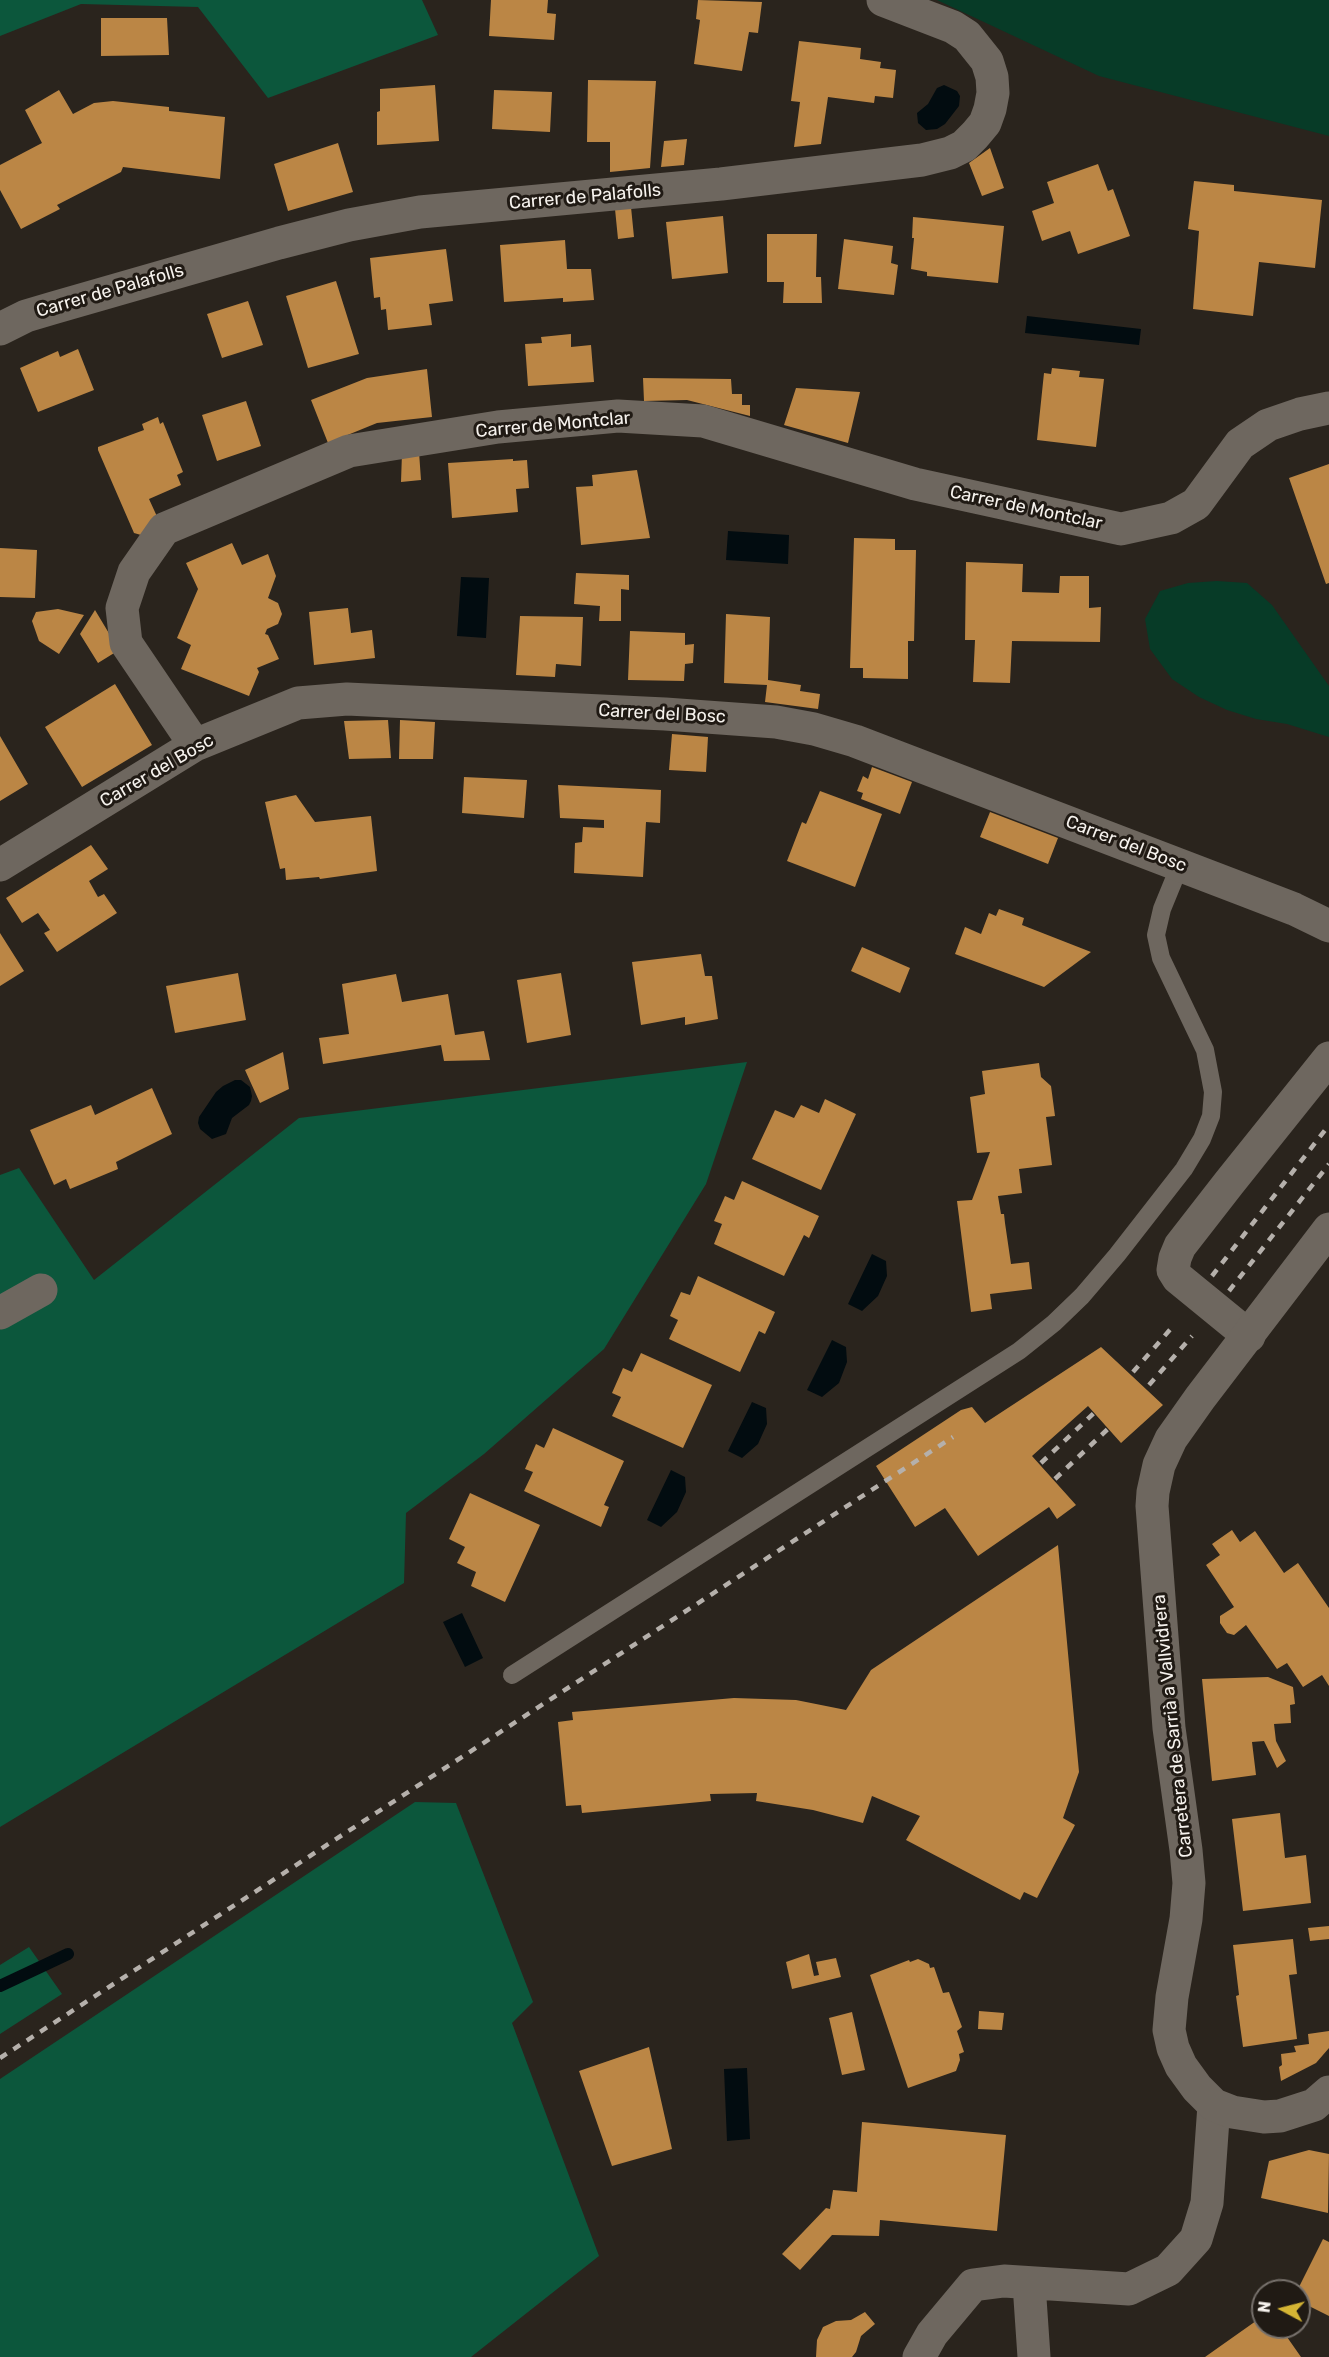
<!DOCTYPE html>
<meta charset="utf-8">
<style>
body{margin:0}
#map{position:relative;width:1329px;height:2357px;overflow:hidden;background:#2a241d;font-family:Rubik,sans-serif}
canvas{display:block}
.north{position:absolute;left:1251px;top:2279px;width:60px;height:60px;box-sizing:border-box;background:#201a14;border:2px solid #76706b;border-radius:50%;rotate:277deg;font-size:16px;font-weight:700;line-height:24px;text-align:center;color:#f6f2ed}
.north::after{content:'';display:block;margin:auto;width:21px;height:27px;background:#d5b534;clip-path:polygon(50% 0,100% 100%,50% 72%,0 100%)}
</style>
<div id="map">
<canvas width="1329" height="2357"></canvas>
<div class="north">N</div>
</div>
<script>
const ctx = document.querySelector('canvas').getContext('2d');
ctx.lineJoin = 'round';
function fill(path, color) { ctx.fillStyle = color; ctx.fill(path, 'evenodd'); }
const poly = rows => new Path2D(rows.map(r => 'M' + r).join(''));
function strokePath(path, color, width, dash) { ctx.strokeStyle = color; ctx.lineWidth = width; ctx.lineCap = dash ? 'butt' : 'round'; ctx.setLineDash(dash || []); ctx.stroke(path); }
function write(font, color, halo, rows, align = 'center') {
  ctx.font = font + ' Rubik,sans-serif'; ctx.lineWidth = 6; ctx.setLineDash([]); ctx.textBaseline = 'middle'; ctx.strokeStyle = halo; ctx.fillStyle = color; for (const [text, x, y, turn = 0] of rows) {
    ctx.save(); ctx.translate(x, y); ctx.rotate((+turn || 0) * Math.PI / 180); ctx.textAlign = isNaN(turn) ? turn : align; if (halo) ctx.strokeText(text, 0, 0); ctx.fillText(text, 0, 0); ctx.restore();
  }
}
fill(poly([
 [937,0,1329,0,1329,136,1099,76],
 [1217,581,1247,583,1272,605,1329,686,1329,737,1287,724,1256,719,1227,710,1199,697,1172,679,1150,649,1145,619,1160,591,1188,583]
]), '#073b27');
fill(poly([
 [0,0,422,0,438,35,268,98,198,7,81,4,0,36],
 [747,1062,706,1184,604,1349,484,1454,406,1513,404,1583,0,1827,0,1175,19,1168,94,1280,299,1118],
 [415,1802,456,1803,533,2002,512,2023,599,2256,471,2357,0,2357,0,2079],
 [29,1947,62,1994,0,2034,0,1965]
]), '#0c573c');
fill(poly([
 [944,85,957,91,960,96,959,106,945,124,937,129,926,130,918,123,917,113,928,104,937,88],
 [1027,316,1141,329,1139,345,1025,333],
 [728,531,789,535,788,564,726,560],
 [461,577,489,578,486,638,457,636],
 [235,1080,241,1080,250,1087,252,1096,251,1101,249,1105,232,1118,226,1134,212,1139,200,1129,198,1123,199,1117,216,1092,223,1086],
 [872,1254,886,1261,887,1276,878,1296,862,1311,848,1304],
 [832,1340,846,1347,847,1362,839,1383,822,1397,807,1390],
 [752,1402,766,1408,767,1424,758,1444,742,1458,728,1451],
 [671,1470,685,1477,686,1492,677,1512,661,1527,647,1520],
 [462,1613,483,1658,465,1667,443,1622],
 [747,2068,750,2139,727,2141,724,2069]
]), '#020c10');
strokePath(poly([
 [0,1986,68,1954]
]), '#020c10', 12);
fill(poly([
 [491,0,548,0,547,13,556,14,554,40,489,36],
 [698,0,762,2,758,33,749,32,742,71,694,64,700,20,696,19],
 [101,18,167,18,169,55,101,56],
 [799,41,861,48,860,59,881,62,880,68,896,70,893,98,875,96,874,103,828,97,821,144,794,147,800,102,791,101],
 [588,80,656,81,650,168,610,172,610,142,587,142],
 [435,85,439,141,377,145,377,112,380,111,380,89],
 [59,90,73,114,94,103,113,101,169,107,169,111,225,117,220,179,123,167,121,172,57,205,60,209,21,229,0,190,0,165,42,143,25,110],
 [494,90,552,92,550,132,492,129],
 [687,139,684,165,661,167,664,141],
 [338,143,353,192,288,211,274,164],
 [990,148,1004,188,982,196,969,163],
 [1098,164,1108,191,1113,189,1130,236,1078,254,1070,231,1042,241,1032,211,1054,203,1047,182],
 [1194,181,1234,185,1234,191,1322,200,1315,268,1259,262,1253,316,1193,309,1199,231,1188,229],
 [631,207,634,237,618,239,615,209],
 [723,216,728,273,672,279,666,222],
 [913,217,1004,226,998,283,927,276,927,272,911,269,914,238,912,238],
 [767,234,817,234,816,277,821,277,822,303,783,303,784,282,767,282],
 [844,239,893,246,891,263,898,265,894,295,838,289],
 [565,240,567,269,591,269,594,300,563,302,563,298,504,302,500,245],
 [446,249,453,301,429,304,432,325,388,330,386,309,381,310,380,297,374,298,370,258],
 [336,281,359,354,308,368,286,296],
 [248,301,263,345,222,358,207,314],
 [571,334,571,347,591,345,594,382,528,386,525,344,542,343,541,337],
 [78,349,94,390,38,412,20,368,58,351,60,357],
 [1052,368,1080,371,1079,377,1104,379,1096,447,1037,440,1044,373,1051,374],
 [427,369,432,417,377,423,328,443,311,400,367,378],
 [643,378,731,379,732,394,742,394,742,405,750,405,750,416,687,400,644,401],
 [796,388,860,392,848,443,784,425],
 [246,401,261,446,217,461,202,415],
 [158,417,160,424,163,422,183,472,177,475,181,485,149,499,160,523,148,537,134,533,98,450,98,447,144,430,142,424],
 [419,452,421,480,401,482,402,453],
 [513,459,513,461,527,460,529,488,516,489,518,512,452,518,448,463],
 [1329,464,1329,583,1326,584,1289,478],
 [637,470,650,538,581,545,576,487,593,486,592,475],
 [854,538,895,539,895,550,916,550,914,641,908,641,908,679,863,678,863,668,850,668],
 [232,543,242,565,268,554,276,576,268,598,278,603,282,614,278,624,267,629,265,634,268,635,279,659,257,668,259,672,249,696,181,669,191,645,177,638,198,589,186,563],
 [0,548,37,550,35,598,0,597],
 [966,562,1023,564,1022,592,1059,593,1060,576,1089,576,1089,608,1101,607,1100,642,1012,641,1010,683,973,682,975,640,965,640],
 [576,573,629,575,629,590,621,589,621,621,599,621,600,606,574,604],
 [348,608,351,633,372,630,375,658,314,665,309,612],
 [58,609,84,615,59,654,39,641,32,621,36,612],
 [95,610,119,650,98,663,80,634],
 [726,614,770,617,768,680,801,685,800,691,820,694,818,709,765,702,767,685,724,683],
 [520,616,583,617,581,666,556,664,555,677,516,675],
 [630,631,685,633,685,645,694,644,693,663,685,664,684,681,628,680],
 [115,684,152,745,82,787,45,727],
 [388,720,391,758,349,759,344,721],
 [400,720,435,722,433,759,399,759],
 [672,734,708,737,706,772,669,770],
 [0,736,28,784,0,801],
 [872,767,912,782,900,814,861,799,863,793,857,791,863,776,868,779],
 [464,777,527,780,524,818,462,813],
 [558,785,661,790,660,823,646,822,643,877,574,873,575,843,582,842,583,827,604,828,604,820,560,818],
 [820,791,882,814,855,887,787,861,802,822,806,824],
 [296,795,315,822,371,816,377,871,320,879,319,877,286,880,285,868,280,869,265,802],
 [990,812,1058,838,1048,864,980,837],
 [91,845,108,869,89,881,98,897,104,894,117,913,57,952,44,933,50,930,38,913,22,923,6,898],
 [999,909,1024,918,1022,925,1091,952,1044,987,955,954,965,927,981,934,989,913,996,916],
 [0,933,24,971,0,986],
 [862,947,910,968,900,993,851,971],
 [701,954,705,976,712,976,718,1019,685,1025,685,1017,641,1025,632,962],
 [238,973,246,1020,175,1033,166,986],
 [561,973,571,1035,527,1043,517,980],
 [396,974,402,1002,448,994,455,1035,484,1031,490,1060,444,1061,441,1045,323,1064,319,1038,349,1034,342,984],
 [283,1052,289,1089,260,1103,245,1070],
 [1039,1063,1041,1077,1051,1086,1055,1116,1046,1117,1052,1165,1019,1169,1022,1193,998,1196,1001,1214,1004,1214,1005,1223,1011,1264,1029,1262,1032,1289,990,1294,992,1309,971,1312,957,1201,972,1200,990,1152,977,1153,970,1097,985,1094,982,1071],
 [152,1088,172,1134,116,1162,118,1169,70,1189,66,1179,54,1185,30,1130,91,1105,95,1115],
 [825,1099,856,1114,821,1190,752,1159,775,1110,794,1118,801,1105,819,1113],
 [742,1181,819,1216,809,1238,804,1235,784,1276,714,1244,722,1224,714,1221,725,1196,734,1200],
 [698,1276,775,1312,765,1334,759,1331,740,1372,669,1339,678,1320,670,1316,681,1292,690,1295],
 [1101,1347,1163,1405,1121,1443,1088,1406,1032,1456,1076,1505,1057,1519,1049,1507,978,1556,945,1508,915,1527,876,1466,961,1410,972,1407,985,1423],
 [641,1353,712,1385,683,1448,612,1416,621,1397,612,1393,623,1368,632,1372],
 [553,1428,624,1461,604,1505,609,1507,601,1527,524,1491,533,1472,525,1469,536,1444,544,1448],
 [470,1493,540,1525,505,1602,471,1586,476,1572,457,1563,465,1547,449,1539],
 [1232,1530,1240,1542,1255,1531,1284,1573,1298,1563,1329,1608,1329,1686,1322,1675,1303,1687,1287,1663,1277,1669,1246,1625,1234,1635,1227,1633,1220,1623,1220,1616,1234,1607,1206,1565,1220,1555,1212,1544],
 [1058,1545,1079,1772,1063,1818,1075,1825,1037,1898,1024,1892,1020,1900,906,1840,920,1816,872,1796,863,1823,813,1810,756,1801,757,1793,710,1794,711,1801,582,1813,581,1805,566,1806,558,1722,573,1720,572,1712,734,1698,796,1700,846,1710,871,1670],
 [1268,1677,1293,1687,1295,1704,1290,1705,1291,1723,1274,1724,1276,1741,1286,1761,1277,1768,1264,1741,1252,1742,1256,1775,1212,1781,1202,1679],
 [1280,1813,1285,1858,1306,1855,1311,1903,1243,1911,1232,1819],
 [1329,1926,1329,1939,1310,1941,1308,1928],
 [1293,1939,1297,1974,1289,1975,1297,2039,1243,2047,1236,1996,1239,1995,1233,1945],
 [809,1954,814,1976,819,1975,816,1962,836,1958,841,1977,792,1989,786,1962],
 [918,1959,929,1964,930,1968,934,1967,943,1993,949,1992,962,2027,957,2031,964,2052,959,2054,960,2060,956,2071,908,2088,870,1975,909,1960,910,1962],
 [979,2011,1004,2013,1002,2030,978,2029],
 [852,2012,865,2070,842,2075,829,2018],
 [1329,2031,1329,2048,1316,2063,1281,2081,1279,2067,1282,2065,1281,2054,1296,2052,1294,2046,1309,2044,1308,2034],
 [649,2047,672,2149,612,2166,579,2071],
 [862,2122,1006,2135,997,2231,880,2220,879,2236,832,2235,800,2270,782,2254,826,2208,830,2209,833,2190,857,2192],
 [1309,2150,1329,2154,1328,2213,1261,2198,1269,2161],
 [1323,2239,1329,2242,1329,2316,1299,2301,1299,2291,1297,2291],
 [865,2312,875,2324,861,2336,856,2352,852,2357,816,2357,817,2340,823,2327,836,2321,851,2320],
 [1263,2316,1263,2327,1280,2327,1301,2357,1205,2357]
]), '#bb8645');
strokePath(poly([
 [512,1675,1019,1351,1054,1323,1082,1296,1117,1255,1184,1169,1202,1139,1211,1116,1213,1092,1205,1050,1161,958,1156,935,1162,909,1180,865]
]), '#6e675f', 18);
strokePath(poly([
 [0,329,26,316,53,308,279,243,349,225,420,212,721,184,922,160,950,153,964,146,975,135,985,123,990,109,993,93,992,77,987,61,967,36,953,27,883,0],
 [195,745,126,643,122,608,134,572,164,529,349,451,498,427,618,416,703,421,915,484,1121,529,1171,518,1196,504,1240,444,1268,425,1300,414,1329,408],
 [0,865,195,745,298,703,347,699,665,714,776,722,814,729,855,741,1242,889,1294,909,1329,926],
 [0,1313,41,1290],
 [1249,1336,1178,1278,1173,1270,1175,1258,1180,1246,1229,1183,1329,1058],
 [1029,2284,1034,2357],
 [919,2357,932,2334,973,2285,1004,2281,1129,2289,1168,2270,1196,2239,1207,2203,1214,2105]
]), '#6e675f', 33);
strokePath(poly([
 [1329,1229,1200,1398,1171,1439,1159,1465,1153,1492,1152,1506,1169,1728,1186,1850,1189,1883,1186,1919,1172,1997,1169,2030,1173,2048,1181,2066,1197,2088,1214,2105,1232,2112,1264,2117,1280,2116,1314,2105,1329,2092]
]), '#6e675f', 33);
strokePath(poly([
 [1212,1276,1329,1125],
 [1229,1291,1329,1164],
 [1133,1372,1175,1324],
 [1149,1385,1192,1336],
 [1041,1463,1096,1411],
 [1055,1479,1111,1426],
 [0,2058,953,1437]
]), '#b5b0ab', 4.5, [8, 8]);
write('18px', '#f6f2ed', '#201a14', [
 ["Carrer de Palafolls",585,197,-5],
 ["Carrer de Palafolls",110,291,-16],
 ["Carrer de Montclar",553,425,-5],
 ["Carrer de Montclar",1026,508,12],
 ["Carrer del Bosc",662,714,3],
 ["Carrer del Bosc",157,771,-30],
 ["Carrer del Bosc",1126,844,21],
 ["Carretera de Sarrià a Vallvidrera",1173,1726,-96]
]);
</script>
